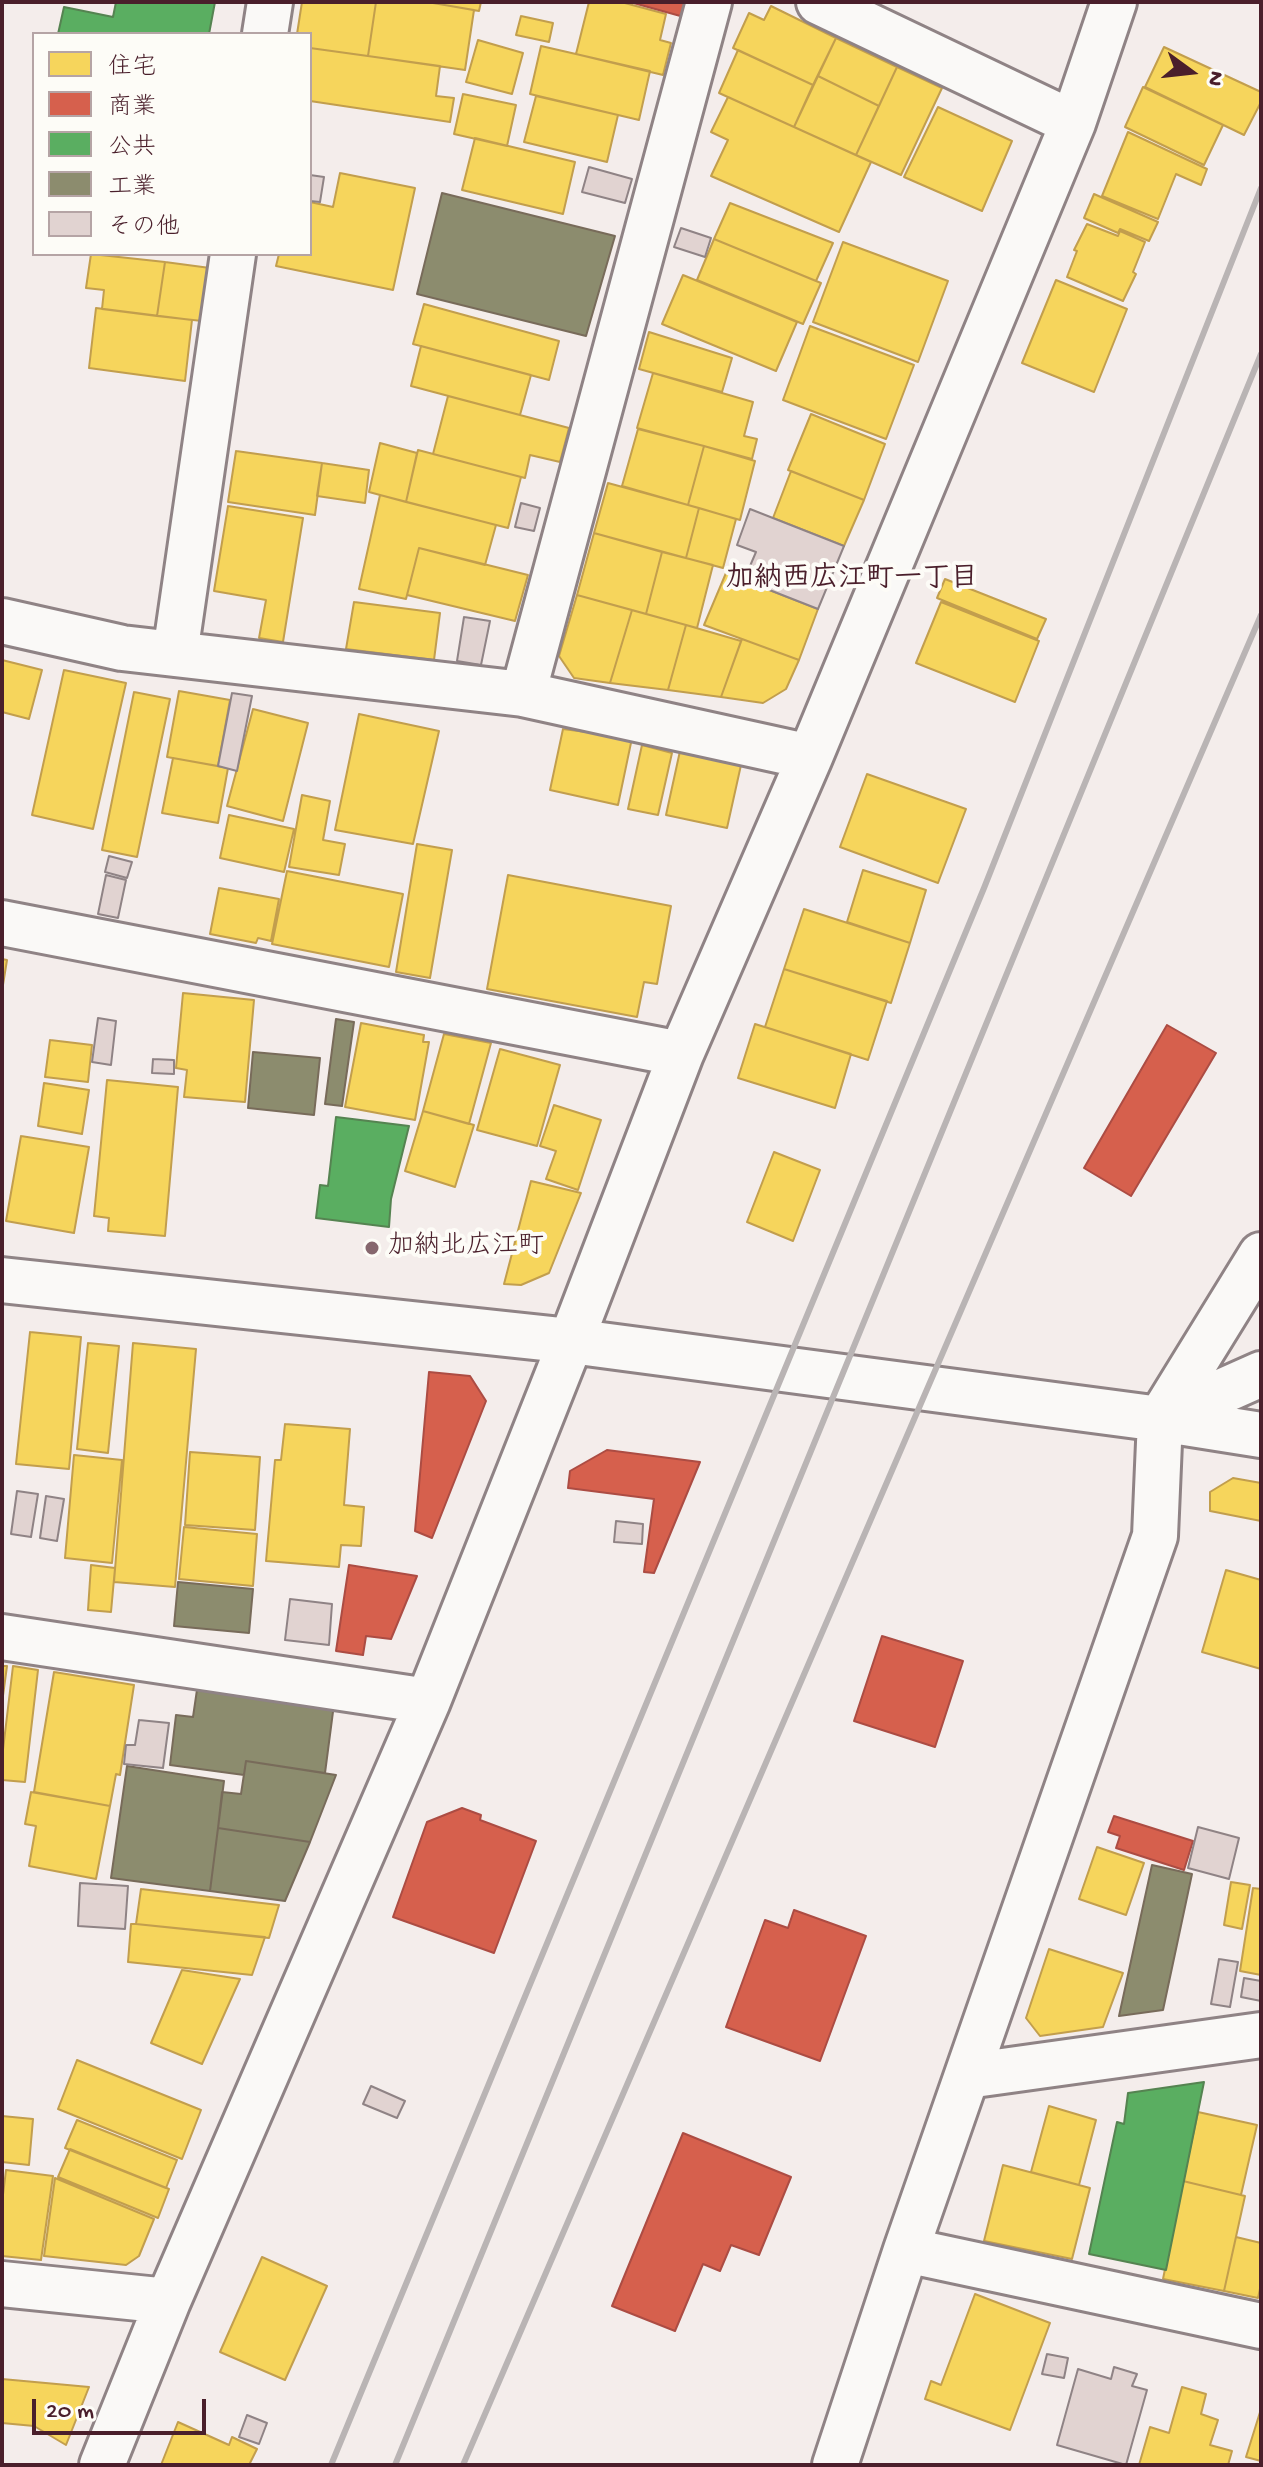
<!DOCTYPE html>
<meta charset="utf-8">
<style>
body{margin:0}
#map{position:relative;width:1263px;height:2467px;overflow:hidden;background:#f4edeb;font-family:"Gochi Hand","Klee One",sans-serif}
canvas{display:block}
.frame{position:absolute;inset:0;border:4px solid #4a1f2b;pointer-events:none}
.legend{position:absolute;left:32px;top:32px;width:280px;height:224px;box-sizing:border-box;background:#fdfcf7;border:2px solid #b5a4a5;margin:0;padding:10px 14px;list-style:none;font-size:24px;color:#4a1f2b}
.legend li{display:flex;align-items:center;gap:16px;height:40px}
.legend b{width:40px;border:2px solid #b5a4a5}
.north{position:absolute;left:1151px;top:32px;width:80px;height:80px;-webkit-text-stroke:6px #fdfcf7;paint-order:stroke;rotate:105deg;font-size:22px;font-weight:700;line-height:32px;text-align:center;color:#4a1f2b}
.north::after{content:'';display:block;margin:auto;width:28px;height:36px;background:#4a1f2b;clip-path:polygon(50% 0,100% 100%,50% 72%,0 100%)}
.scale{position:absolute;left:32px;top:2399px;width:174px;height:36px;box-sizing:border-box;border:4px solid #4a1f2b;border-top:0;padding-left:10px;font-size:24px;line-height:28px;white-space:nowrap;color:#4a1f2b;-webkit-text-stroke:6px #fdfcf7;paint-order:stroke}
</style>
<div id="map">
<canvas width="1263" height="2467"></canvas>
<div class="frame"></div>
<ul class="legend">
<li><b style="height:22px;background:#f6d55c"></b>住宅</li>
<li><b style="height:22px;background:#d6604d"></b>商業</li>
<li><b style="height:22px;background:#5aae61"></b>公共</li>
<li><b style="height:22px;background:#8c8c6e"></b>工業</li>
<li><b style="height:22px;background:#e1d3d1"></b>その他</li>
</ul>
<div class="north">N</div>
<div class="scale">20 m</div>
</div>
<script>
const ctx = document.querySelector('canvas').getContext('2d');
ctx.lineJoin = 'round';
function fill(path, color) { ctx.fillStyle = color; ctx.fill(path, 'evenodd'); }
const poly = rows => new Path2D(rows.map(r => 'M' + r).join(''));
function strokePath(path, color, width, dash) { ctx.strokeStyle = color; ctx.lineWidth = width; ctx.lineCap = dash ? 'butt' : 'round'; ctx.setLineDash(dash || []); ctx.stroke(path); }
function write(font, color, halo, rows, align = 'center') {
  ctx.font = font + ' "Gochi Hand","Klee One",sans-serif'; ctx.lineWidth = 8; ctx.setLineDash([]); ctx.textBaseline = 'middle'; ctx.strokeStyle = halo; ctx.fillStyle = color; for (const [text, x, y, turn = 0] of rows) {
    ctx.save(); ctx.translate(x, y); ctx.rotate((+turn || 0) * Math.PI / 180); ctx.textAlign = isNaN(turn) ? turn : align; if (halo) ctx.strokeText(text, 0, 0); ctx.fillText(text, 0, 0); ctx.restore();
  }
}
const homes = poly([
 [302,2,376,2,368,56,310,48,310,34,297,34,302,2],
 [376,2,427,2,474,10,465,70,368,56,376,2],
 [440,2,481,2,479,11,439,4,440,2],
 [589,2,621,2,666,14,660,40,671,43,663,75,576,54,589,2],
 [771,6,836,38,813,85,733,48,749,13,764,20,771,6],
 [521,16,553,23,549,42,516,35,521,16],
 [836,38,897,67,879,106,818,76,836,38],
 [478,40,523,53,512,94,466,82,478,40],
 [541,46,650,71,639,120,530,94,541,46],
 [1164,47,1261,92,1261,102,1244,135,1145,87,1164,47],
 [310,48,440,66,436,96,454,98,450,122,310,101,310,48],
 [738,50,813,85,794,127,719,93,738,50],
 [897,67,942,88,901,175,856,155,897,67],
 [818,76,879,106,856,155,794,127,818,76],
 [1143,87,1223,125,1204,165,1125,127,1143,87],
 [463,94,516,105,507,146,454,134,463,94],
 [536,96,618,115,607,162,524,142,536,96],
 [728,97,871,162,839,232,711,176,728,140,711,132,728,97],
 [938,107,1012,141,982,211,904,177,938,107],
 [1128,132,1207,169,1201,185,1176,174,1158,219,1102,196,1128,132],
 [475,138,575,162,563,214,462,190,475,138],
 [340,173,415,188,393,290,276,266,279,254,310,254,310,202,333,207,340,173],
 [1094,194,1158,222,1149,241,1120,229,1118,233,1084,218,1094,194],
 [730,203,833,243,816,281,714,239,730,203],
 [1087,224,1118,236,1120,231,1145,242,1133,272,1136,274,1123,301,1067,277,1077,251,1074,250,1087,224],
 [714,239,821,283,803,324,697,280,714,239],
 [843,242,948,281,918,362,813,322,843,242],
 [91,254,165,262,157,316,102,309,104,290,86,288,91,254],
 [165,262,210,268,202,321,157,316,165,262],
 [683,275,797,322,776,371,662,324,683,275],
 [1056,280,1127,309,1094,392,1022,363,1056,280],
 [424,304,559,341,549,380,413,344,424,304],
 [96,308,192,320,185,381,89,368,96,308],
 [810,326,914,365,886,439,783,400,810,326],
 [649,332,732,358,722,392,639,369,649,332],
 [421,346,531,375,520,415,411,386,421,346],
 [653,373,753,402,744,436,757,439,752,459,637,428,653,373],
 [448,396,569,428,560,462,530,455,525,478,433,454,448,396],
 [811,414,885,444,864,500,788,470,811,414],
 [638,429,704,446,688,505,622,486,638,429],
 [380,443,417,453,406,502,369,492,380,443],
 [704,446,755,461,740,520,688,505,704,446],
 [418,450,521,477,508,528,406,502,418,450],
 [236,451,322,463,315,515,228,502,236,451],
 [322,463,369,470,365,503,317,496,322,463],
 [791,471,864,500,844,546,773,518,791,471],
 [608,483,699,508,686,558,594,533,608,483],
 [380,495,496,525,485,565,419,548,406,599,359,589,380,495],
 [228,506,303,518,283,642,259,638,266,600,214,591,228,506],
 [699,508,736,519,723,568,686,558,699,508],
 [594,533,662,552,646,614,577,595,594,533],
 [419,548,528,575,515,621,407,595,419,548],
 [662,552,713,565,697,628,646,614,662,552],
 [726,573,818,609,799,660,704,625,726,573],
 [945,579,1046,619,1037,639,937,598,945,579],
 [577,595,632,610,610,683,574,678,559,656,577,595],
 [354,602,440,613,434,660,346,649,354,602],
 [941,602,1039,641,1015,702,916,663,941,602],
 [632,610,686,625,668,690,610,683,632,610],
 [686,625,741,641,721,697,668,690,686,625],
 [742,639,799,660,786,689,763,703,721,697,742,639],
 [2,660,42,670,29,719,2,712,2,660],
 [64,670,126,683,93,829,32,815,64,670],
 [179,691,230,700,218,766,167,757,179,691],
 [134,692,170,699,137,857,102,850,134,692],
 [253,709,308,723,283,821,227,806,253,709],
 [359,714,439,731,413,844,335,830,359,714],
 [563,729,632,738,618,805,550,790,563,729],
 [642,745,672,753,658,815,628,809,642,745],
 [680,751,741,765,727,828,666,815,680,751],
 [173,758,228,768,218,823,162,813,173,758],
 [867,774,966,809,938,883,840,847,867,774],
 [302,795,330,801,323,840,345,844,339,875,289,867,302,795],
 [229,815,294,829,284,872,220,858,229,815],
 [417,844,452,850,430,978,396,972,417,844],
 [863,870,926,890,910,943,847,922,863,870],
 [287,871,403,894,389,967,272,944,287,871],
 [508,875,671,906,657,984,644,982,637,1017,487,989,508,875],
 [219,888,279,899,271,941,258,938,256,943,210,934,219,888],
 [804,909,910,943,891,1003,784,969,804,909],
 [2,959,7,960,2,991,2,959],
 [784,969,887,1001,868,1060,765,1027,784,969],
 [183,993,254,1000,245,1102,184,1097,187,1070,176,1068,183,993],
 [361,1023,424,1035,423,1042,429,1042,415,1120,345,1107,361,1023],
 [755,1024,851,1054,835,1108,738,1078,755,1024],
 [444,1034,491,1043,469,1124,423,1111,444,1034],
 [50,1040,92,1045,88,1082,45,1077,50,1040],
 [500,1049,560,1065,537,1146,477,1130,500,1049],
 [107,1080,178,1087,165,1236,108,1231,109,1218,94,1216,107,1080],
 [44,1083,89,1090,82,1134,38,1126,44,1083],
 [554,1105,601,1120,578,1190,546,1179,556,1151,540,1146,554,1105],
 [423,1111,474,1125,455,1187,405,1171,423,1111],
 [21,1136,89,1147,74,1233,6,1221,21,1136],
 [774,1152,820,1170,793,1241,747,1222,774,1152],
 [531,1181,581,1193,549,1273,521,1285,504,1284,531,1181],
 [30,1332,81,1337,69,1469,16,1464,30,1332],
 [88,1343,119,1346,108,1453,77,1449,88,1343],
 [133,1343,196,1349,175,1587,114,1582,133,1343],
 [285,1424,350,1429,344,1505,364,1507,361,1546,341,1545,339,1567,266,1561,275,1460,281,1460,285,1424],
 [190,1452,260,1457,255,1530,185,1525,190,1452],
 [74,1455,122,1460,112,1563,65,1558,74,1455],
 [1233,1478,1261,1483,1261,1521,1210,1511,1210,1492,1233,1478],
 [184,1527,257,1534,253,1586,179,1579,184,1527],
 [91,1565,115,1568,111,1612,88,1610,91,1565],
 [1226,1570,1261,1580,1261,1669,1202,1652,1226,1570],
 [2,1666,7,1666,2,1703,2,1666],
 [13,1666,38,1670,25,1782,2,1780,2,1758,13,1666],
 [54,1672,134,1685,120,1775,116,1774,110,1806,34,1792,54,1672],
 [31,1792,110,1806,96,1879,29,1866,36,1826,25,1824,31,1792],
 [1097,1847,1144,1863,1126,1915,1079,1899,1097,1847],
 [1231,1882,1250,1885,1242,1929,1224,1925,1231,1882],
 [1253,1888,1261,1889,1261,1975,1240,1971,1253,1888],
 [141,1889,279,1905,269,1938,136,1924,141,1889],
 [131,1924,136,1924,265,1937,252,1975,128,1962,131,1924],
 [1049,1949,1123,1973,1103,2027,1040,2036,1026,2018,1049,1949],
 [182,1970,240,1979,202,2064,151,2043,182,1970],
 [77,2060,201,2110,182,2159,58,2109,77,2060],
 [1049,2106,1096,2120,1079,2185,1031,2172,1049,2106],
 [1198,2112,1257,2125,1241,2195,1183,2181,1198,2112],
 [2,2116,33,2119,29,2165,2,2162,2,2116],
 [77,2120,177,2160,166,2188,65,2148,77,2120],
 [70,2149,169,2189,158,2218,58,2177,70,2149],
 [1003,2165,1090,2188,1072,2259,984,2241,1003,2165],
 [6,2170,53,2176,41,2260,2,2256,2,2203,6,2170],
 [55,2178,154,2219,139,2256,126,2265,44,2256,55,2178],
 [1183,2181,1245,2196,1224,2291,1163,2279,1183,2181],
 [1236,2237,1261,2243,1261,2284,1258,2298,1224,2291,1236,2237],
 [262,2257,327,2286,285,2380,220,2352,262,2257],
 [975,2294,1050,2323,1010,2430,925,2399,931,2381,941,2385,975,2294],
 [2,2379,89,2387,66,2445,34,2426,2,2423,2,2379],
 [1182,2387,1206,2394,1201,2414,1218,2420,1210,2445,1232,2451,1228,2465,1139,2465,1150,2427,1169,2433,1182,2387],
 [1261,2409,1261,2461,1246,2457,1261,2409],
 [178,2422,229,2445,232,2437,257,2449,249,2465,161,2465,178,2422]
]);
fill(homes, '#f6d55c');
strokePath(homes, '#c29e4d', 2);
const shops = poly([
 [630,2,688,2,684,17,630,2],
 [1167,1025,1216,1053,1131,1196,1084,1168,1167,1025],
 [429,1372,470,1376,486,1401,432,1538,415,1531,429,1372],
 [607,1450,700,1462,654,1573,644,1572,654,1499,568,1488,570,1471,607,1450],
 [349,1565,417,1576,391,1639,366,1636,363,1655,336,1651,349,1565],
 [882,1636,963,1661,935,1747,854,1721,882,1636],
 [462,1808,481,1815,480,1820,536,1841,494,1953,393,1917,427,1822,462,1808],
 [1114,1816,1193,1841,1184,1870,1116,1848,1120,1836,1108,1832,1114,1816],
 [794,1910,866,1936,820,2061,726,2027,765,1920,788,1928,794,1910],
 [683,2133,791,2177,759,2255,731,2245,720,2271,703,2264,675,2331,612,2306,683,2133]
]);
fill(shops, '#d6604d');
strokePath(shops, '#ac4c43', 2);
const public = poly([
 [116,2,215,2,209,34,58,34,64,7,113,17,116,2],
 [336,1117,409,1126,391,1199,389,1227,316,1218,320,1185,328,1186,336,1117],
 [1204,2082,1166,2270,1089,2254,1117,2122,1124,2124,1128,2093,1204,2082]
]);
fill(public, '#5aae61');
strokePath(public, '#558351', 2);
const industry = poly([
 [442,193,615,236,586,336,417,294,442,193],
 [336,1019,354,1022,342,1106,325,1104,336,1019],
 [253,1052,320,1058,314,1115,248,1108,253,1052],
 [178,1582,253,1589,249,1633,174,1626,178,1582],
 [198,1683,334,1704,325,1773,246,1761,244,1775,170,1765,176,1715,193,1717,198,1683],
 [246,1761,336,1775,310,1842,218,1828,222,1792,241,1794,246,1761],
 [127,1766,224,1781,210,1891,111,1878,127,1766],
 [218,1828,310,1842,285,1901,210,1891,218,1828],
 [1152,1865,1192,1874,1163,2010,1119,2016,1152,1865]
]);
fill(industry, '#8c8c6e');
strokePath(industry, '#786b5a', 2);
const building = poly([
 [589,167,632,179,625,203,582,192,589,167],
 [310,175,324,177,320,202,310,201,310,175],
 [681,228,711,238,705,257,674,247,681,228],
 [521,503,540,508,534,531,515,527,521,503],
 [750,509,844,546,818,609,744,580,756,552,737,545,750,509],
 [464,617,490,621,481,665,457,661,464,617],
 [232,693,252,696,237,771,218,766,232,693],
 [109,856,132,862,127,878,105,872,109,856],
 [106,875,126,880,118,918,98,914,106,875],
 [98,1018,116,1021,111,1065,92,1062,98,1018],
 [153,1059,174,1060,174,1074,152,1073,153,1059],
 [17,1491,38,1494,31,1537,11,1534,17,1491],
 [46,1496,64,1499,57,1541,40,1538,46,1496],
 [616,1521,643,1524,642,1544,614,1542,616,1521],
 [290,1599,332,1604,329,1645,285,1640,290,1599],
 [139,1720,169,1723,163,1768,124,1764,126,1745,135,1745,139,1720],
 [1198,1827,1239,1838,1229,1879,1188,1868,1198,1827],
 [80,1883,128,1886,125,1929,78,1926,80,1883],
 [1219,1959,1238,1962,1230,2007,1211,2004,1219,1959],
 [1244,1978,1261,1981,1261,2001,1241,1997,1244,1978],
 [371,2086,405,2101,397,2118,363,2104,371,2086],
 [1047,2354,1068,2358,1064,2378,1042,2374,1047,2354],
 [1114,2367,1137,2374,1132,2386,1147,2390,1126,2465,1057,2445,1078,2369,1111,2379,1114,2367],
 [247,2415,267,2423,259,2444,239,2437,247,2415]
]);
fill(building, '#e1d3d1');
strokePath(building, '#8f8385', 2);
const minor = poly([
 [819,2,1073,123],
 [265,34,270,2],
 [2,621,122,648,523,694,810,757],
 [175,654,233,254],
 [523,694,709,2],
 [2,923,681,1054],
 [2,1280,571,1341,1160,1419,1261,1435],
 [1160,1419,1261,1374],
 [2,1637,428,1701],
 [967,2076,1261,2035],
 [906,2250,1261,2326],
 [2,2284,168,2301],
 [102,2465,168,2301,428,1701,571,1341,681,1054,810,757,1073,123,1114,2],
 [835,2465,906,2250,1155,1536,1160,1419,1261,1255]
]);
strokePath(minor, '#8f8385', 50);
strokePath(minor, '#faf9f7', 44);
strokePath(poly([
 [331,2465,984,888,1261,188],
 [395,2465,1261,354],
 [463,2465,1261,615]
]), '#b9b4b4', 6);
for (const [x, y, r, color] of [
 [372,1248,8,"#86676e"]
]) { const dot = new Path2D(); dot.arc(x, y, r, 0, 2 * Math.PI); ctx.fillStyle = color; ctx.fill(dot); strokePath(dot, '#fdfcf7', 3); }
write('26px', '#4a1f2b', '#fdfcf7', [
 ["加納北広江町",388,1248]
], 'left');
write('bold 28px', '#4a1f2b', '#fdfcf7', [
 ["加納西広江町一丁目",852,581]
]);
</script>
